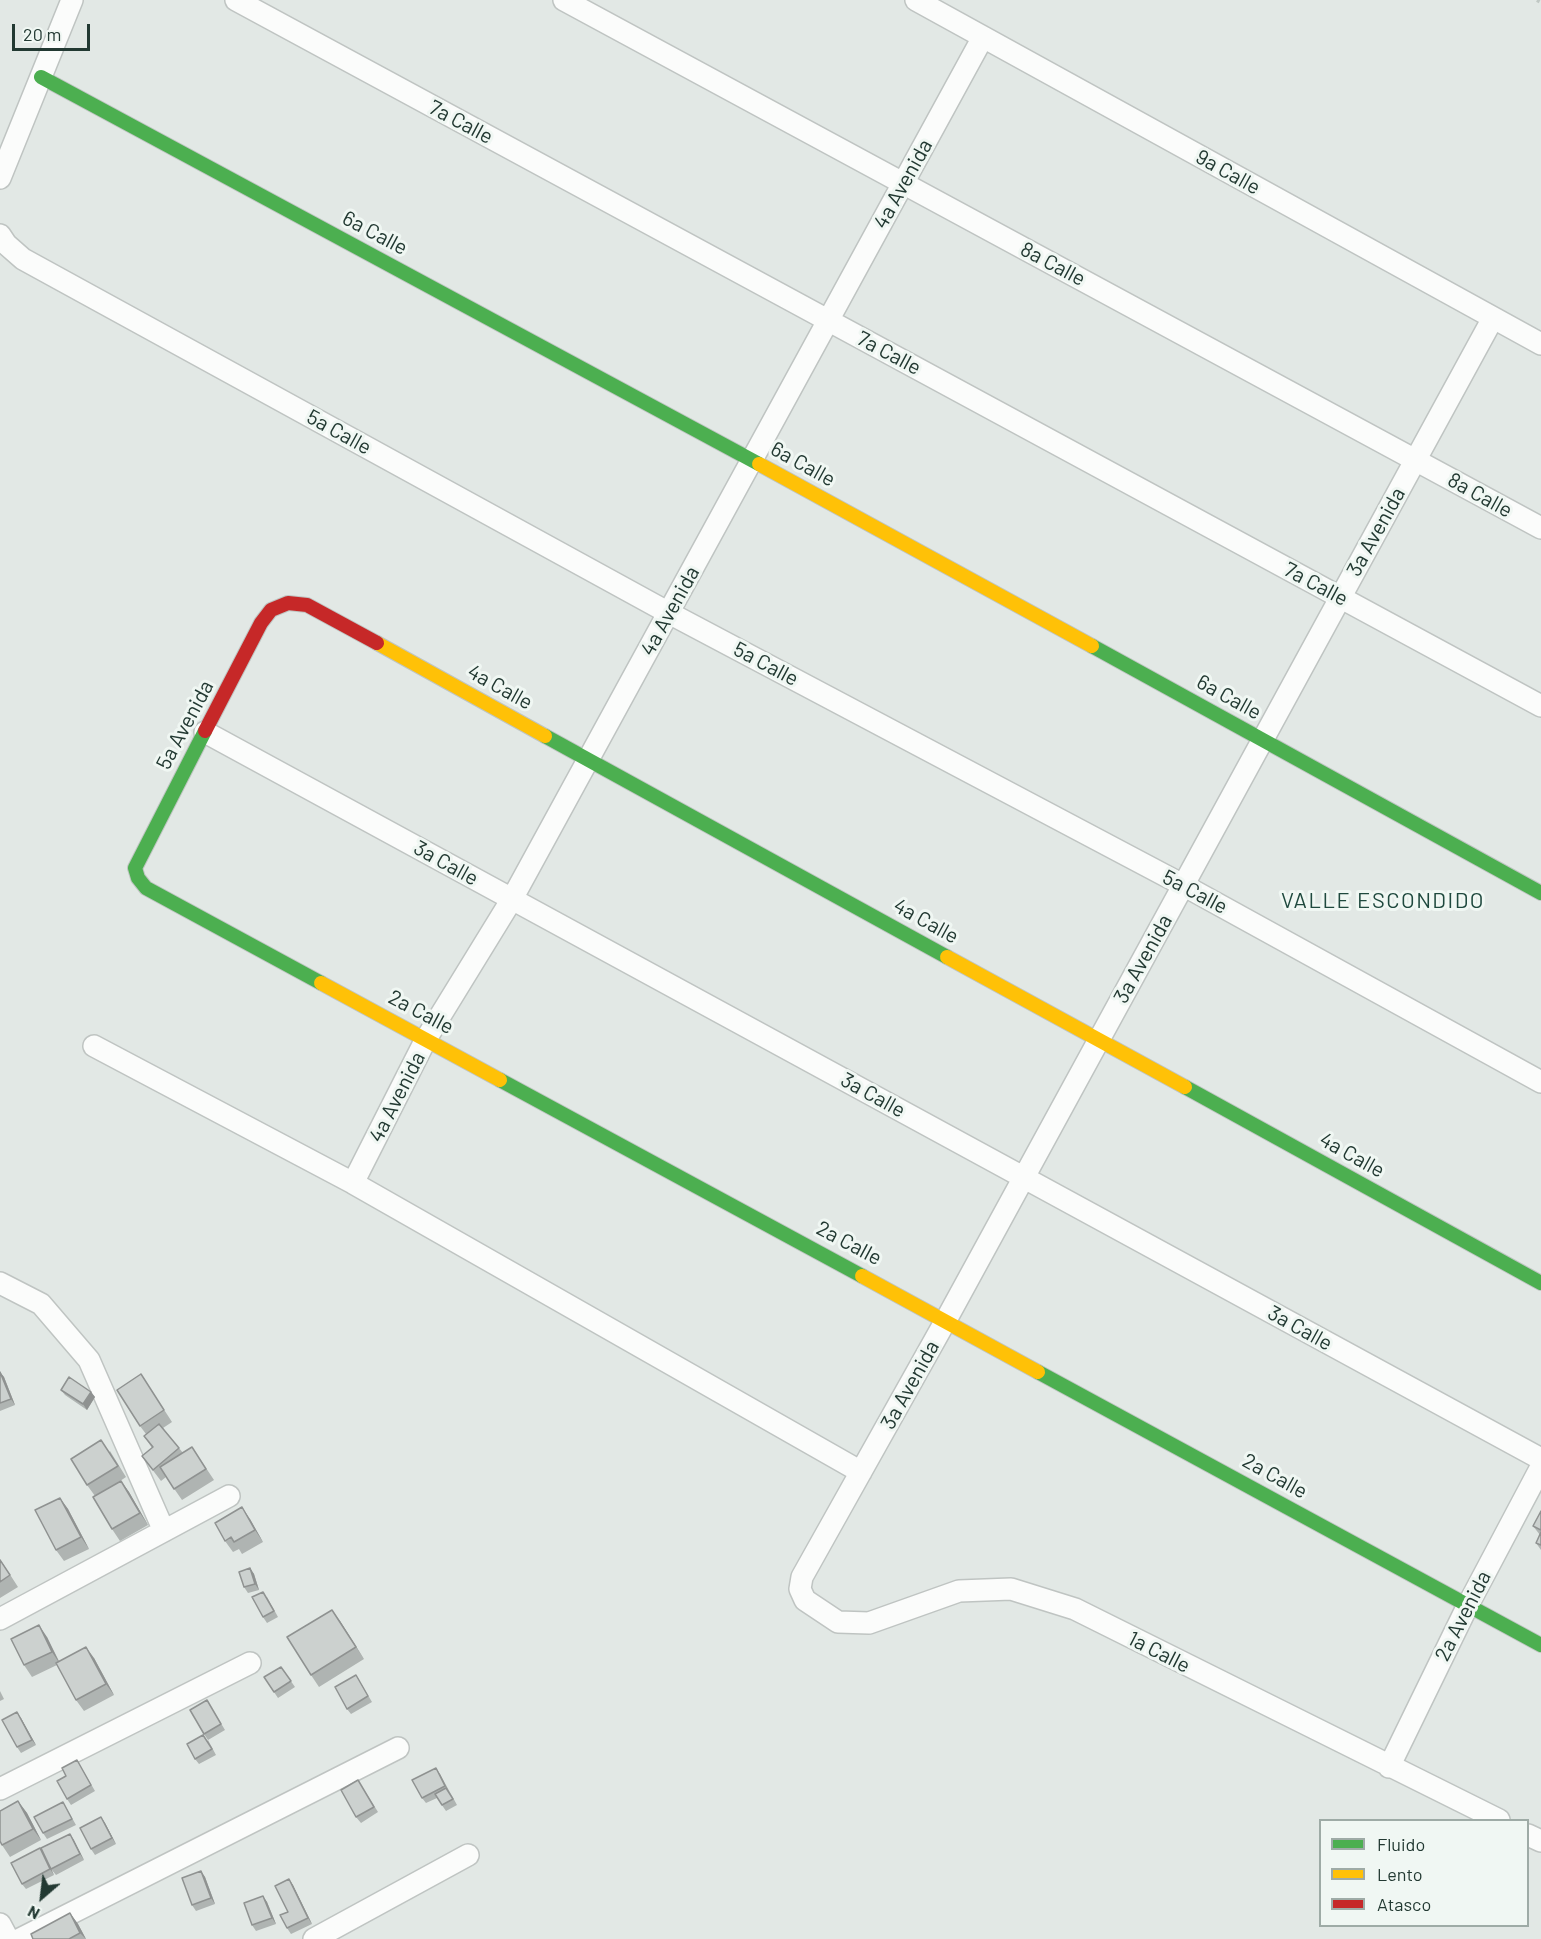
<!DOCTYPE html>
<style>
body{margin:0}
#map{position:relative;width:1541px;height:1939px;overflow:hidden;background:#e2e8e5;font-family:Barlow,sans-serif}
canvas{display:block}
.legend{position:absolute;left:1319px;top:1819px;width:210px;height:108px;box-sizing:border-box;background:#f0f7f3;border:2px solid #9eaba6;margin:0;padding:8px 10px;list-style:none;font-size:18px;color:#223932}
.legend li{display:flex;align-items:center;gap:12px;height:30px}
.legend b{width:30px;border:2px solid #9eaba6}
.north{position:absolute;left:12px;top:1867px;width:60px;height:60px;-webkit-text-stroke:4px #f0f7f3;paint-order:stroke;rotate:208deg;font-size:16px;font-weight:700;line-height:24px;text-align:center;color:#223932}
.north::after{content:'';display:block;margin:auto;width:21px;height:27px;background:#223932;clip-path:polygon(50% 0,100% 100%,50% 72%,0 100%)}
.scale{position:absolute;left:12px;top:24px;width:78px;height:27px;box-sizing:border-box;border:3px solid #223932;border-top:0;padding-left:8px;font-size:18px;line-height:21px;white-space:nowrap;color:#223932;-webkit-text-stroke:4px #f0f7f3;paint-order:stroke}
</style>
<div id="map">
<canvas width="1541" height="1939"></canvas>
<ul class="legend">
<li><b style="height:8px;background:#4caf50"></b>Fluido</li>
<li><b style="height:8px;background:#ffc107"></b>Lento</li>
<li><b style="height:8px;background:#c62828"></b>Atasco</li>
</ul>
<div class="north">N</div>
<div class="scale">20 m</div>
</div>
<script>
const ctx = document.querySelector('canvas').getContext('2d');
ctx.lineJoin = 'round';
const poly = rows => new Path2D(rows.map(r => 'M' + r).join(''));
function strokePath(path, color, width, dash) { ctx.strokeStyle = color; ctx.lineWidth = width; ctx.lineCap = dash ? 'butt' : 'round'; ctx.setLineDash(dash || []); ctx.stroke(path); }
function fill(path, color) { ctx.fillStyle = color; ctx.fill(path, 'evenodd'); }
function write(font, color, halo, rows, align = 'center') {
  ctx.font = font + ' Barlow,sans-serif'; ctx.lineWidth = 6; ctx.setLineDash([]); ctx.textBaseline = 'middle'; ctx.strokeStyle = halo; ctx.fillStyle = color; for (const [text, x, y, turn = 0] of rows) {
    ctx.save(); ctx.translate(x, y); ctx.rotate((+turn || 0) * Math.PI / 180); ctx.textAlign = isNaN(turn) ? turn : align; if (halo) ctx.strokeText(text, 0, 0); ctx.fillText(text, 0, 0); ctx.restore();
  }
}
const street = poly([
 [236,0,1541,706],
 [564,0,1541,528],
 [916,0,1541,344],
 [0,178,72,0],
 [0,235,6,244,23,259,669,613,1183,885,1541,1082],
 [1493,318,946,1320,802,1577,800,1589,805,1600,838,1622,869,1623,959,1591,1011,1589,1075,1609,1499,1820],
 [205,732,1541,1459],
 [94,1046,353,1183,861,1472],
 [353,1183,426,1039,512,899,983,37],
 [0,1283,41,1304,89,1360,164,1531],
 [0,1619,229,1496],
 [1389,1767,1468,1605,1541,1467],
 [0,1789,250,1663],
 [1528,1835,1541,1841],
 [0,1924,8,1939],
 [20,1939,398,1748],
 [314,1939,468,1855]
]);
const fast = poly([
 [41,77,759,464],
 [1092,646,1541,893],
 [205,731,135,868,138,878,146,888,321,983],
 [545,736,947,957],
 [500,1080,862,1276],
 [1185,1087,1541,1283],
 [1038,1372,1541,1645]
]);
const slow = poly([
 [759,464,1092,646],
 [377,643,545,736],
 [947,957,1185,1087],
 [321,983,500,1080],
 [862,1276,1038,1372]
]);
const jam = poly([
 [205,731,261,623,271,610,288,603,307,605,377,643]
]);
strokePath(street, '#bfc4c2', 24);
strokePath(fast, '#bfc5c2', 16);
strokePath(slow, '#bfc5c2', 16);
strokePath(jam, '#bfc5c2', 16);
strokePath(poly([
 [1537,0,1541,2]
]), '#c0c8c4', 4, [3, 4.5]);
strokePath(street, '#fbfcfb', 21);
strokePath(fast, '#4caf50', 14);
strokePath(slow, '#ffc107', 14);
strokePath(jam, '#c62828', 14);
fill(poly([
 [0,1372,4,1377,15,1405,0,1411],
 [141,1374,172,1422,163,1428,183,1453,192,1447,214,1480,182,1500,166,1477,161,1481,142,1456,152,1448,144,1436,146,1434,140,1426],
 [61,1390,91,1392,95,1397,87,1410,65,1395],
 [110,1451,126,1477,117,1483,121,1481,129,1492,148,1525,120,1541,112,1529,95,1496,87,1485],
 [60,1498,68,1509,89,1549,64,1561,56,1550],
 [1541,1511,1541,1550,1536,1543,1540,1535,1533,1526],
 [250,1519,263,1542,242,1554,239,1549,233,1552,225,1541],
 [0,1559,18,1587,0,1598],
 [250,1568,254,1574,259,1590,248,1593,244,1587],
 [267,1597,278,1617,267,1623,263,1617],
 [340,1621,364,1659,319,1687,311,1675],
 [47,1637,59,1661,94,1658,114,1695,84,1711,76,1700,57,1665,32,1677,24,1665],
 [281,1667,295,1687,278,1698,264,1677],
 [356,1675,372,1702,351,1714,347,1709],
 [0,1691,4,1699,0,1701],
 [207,1700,225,1730,208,1740,204,1734],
 [21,1718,36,1745,21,1753,17,1747],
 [208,1740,216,1755,199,1764,195,1759],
 [77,1760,95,1791,71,1805,67,1799,66,1776],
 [440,1774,457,1805,446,1811,437,1798,426,1803,422,1798],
 [358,1780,378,1812,361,1823,356,1817],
 [18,1801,27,1813,41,1840,10,1857,2,1845],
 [63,1802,76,1825,47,1839,43,1833],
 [101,1817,105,1823,116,1844,95,1855,91,1849],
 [70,1834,84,1860,56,1875,51,1869],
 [40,1848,44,1854,54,1875,26,1889,22,1884],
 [201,1871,205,1877,215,1904,196,1911,192,1905],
 [289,1879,293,1885,312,1924,291,1934,287,1928],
 [263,1896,267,1902,276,1924,256,1931,252,1925],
 [70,1913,78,1924,86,1939,33,1939]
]), '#afb4b2');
fill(poly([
 [0,1372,4,1377,15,1405,11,1399],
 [91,1392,95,1397,87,1410,83,1404],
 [121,1481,129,1492,148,1525,140,1513],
 [60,1498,68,1509,89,1549,81,1537],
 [242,1507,250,1519,263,1542,255,1530],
 [250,1568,254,1574,259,1590,255,1584],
 [332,1610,340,1621,364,1659,356,1647],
 [39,1625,47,1637,60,1664,52,1652],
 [86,1647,94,1658,114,1695,106,1684],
 [17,1712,21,1718,36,1745,32,1740],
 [436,1768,440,1774,449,1792,445,1786],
 [18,1801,27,1813,41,1840,33,1829],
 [101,1817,105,1823,116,1844,112,1838],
 [70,1834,74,1840,84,1860,80,1854],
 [40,1848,44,1854,54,1875,50,1869],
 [201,1871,205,1877,215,1904,211,1898],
 [289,1879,293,1885,312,1924,308,1918],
 [263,1896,267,1902,276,1924,272,1918],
 [70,1913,78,1924,86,1939,80,1933]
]), '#8f9291');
const building = poly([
 [0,1372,11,1399,0,1403,0,1372],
 [141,1374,164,1410,140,1426,117,1390,141,1374],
 [69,1377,91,1392,83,1404,61,1390,69,1377],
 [159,1424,179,1448,153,1470,142,1456,153,1447,144,1436,159,1424],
 [101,1440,118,1466,87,1485,71,1459,101,1440],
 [192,1447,206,1469,174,1489,160,1467,192,1447],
 [121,1481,140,1513,112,1529,93,1497,121,1481],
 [60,1498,81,1537,56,1550,35,1510,60,1498],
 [242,1507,255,1530,234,1542,231,1537,225,1541,215,1523,242,1507],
 [1541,1511,1541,1530,1533,1526,1541,1511],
 [1541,1532,1541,1545,1536,1543,1541,1532],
 [0,1560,10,1575,0,1582,0,1560],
 [250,1568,255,1584,244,1587,239,1572,250,1568],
 [263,1592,274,1611,263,1617,252,1597,263,1592],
 [332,1610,356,1647,311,1675,287,1637,332,1610],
 [39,1625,52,1652,24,1665,11,1639,39,1625],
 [86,1647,106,1684,76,1700,56,1663,86,1647],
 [281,1667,291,1681,274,1692,264,1677,281,1667],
 [356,1675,368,1696,347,1709,335,1687,356,1675],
 [207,1700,221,1724,204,1734,190,1710,207,1700],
 [17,1712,32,1740,17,1747,2,1720,17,1712],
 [203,1735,212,1749,195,1759,187,1744,203,1735],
 [77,1760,91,1785,67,1799,57,1781,66,1776,62,1768,77,1760],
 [436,1768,445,1786,422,1798,412,1780,436,1768],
 [358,1780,374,1807,356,1817,341,1790,358,1780],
 [446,1788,453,1799,442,1805,435,1794,446,1788],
 [18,1801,33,1829,2,1845,0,1841,0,1811,18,1801],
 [63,1802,72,1819,43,1833,34,1817,63,1802],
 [101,1817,112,1838,91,1849,80,1828,101,1817],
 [70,1834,80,1854,51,1869,41,1848,70,1834],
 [40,1848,50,1869,22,1884,11,1863,40,1848],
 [201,1871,211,1898,192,1905,182,1878,201,1871],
 [289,1879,308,1918,287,1928,280,1915,288,1912,275,1886,289,1879],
 [263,1896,272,1918,252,1925,244,1903,263,1896],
 [70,1913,80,1933,69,1939,33,1939,31,1934,70,1913]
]);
fill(building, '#ccd1cf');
strokePath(building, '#8f9291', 1.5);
write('21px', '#223932', '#f0f7f3', [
 ["7a Calle",461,122,28],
 ["9a Calle",1228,172,29],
 ["4a Avenida",903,184,-61],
 ["6a Calle",375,233,28],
 ["8a Calle",1053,264,28],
 ["7a Calle",889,353,28],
 ["5a Calle",339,432,29],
 ["6a Calle",803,464,29],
 ["8a Calle",1480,495,29],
 ["3a Avenida",1376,532,-61],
 ["7a Calle",1316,584,28],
 ["4a Avenida",670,611,-61],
 ["5a Calle",766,664,28],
 ["4a Calle",500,687,29],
 ["6a Calle",1229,697,29],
 ["5a Avenida",185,725,-62],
 ["3a Calle",446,863,29],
 ["5a Calle",1195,892,28],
 ["4a Calle",926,921,29],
 ["3a Avenida",1143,959,-61],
 ["2a Calle",421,1012,28],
 ["3a Calle",873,1095,29],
 ["4a Avenida",397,1097,-63],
 ["4a Calle",1352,1155,29],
 ["2a Calle",849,1243,28],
 ["3a Calle",1300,1328,29],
 ["3a Avenida",910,1385,-61],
 ["2a Calle",1275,1476,29],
 ["2a Avenida",1463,1616,-63],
 ["1a Calle",1159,1652,27]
]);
ctx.letterSpacing = '1.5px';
write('22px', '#1f493e', '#f0f7f3', [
 ["VALLE ESCONDIDO",1383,901]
]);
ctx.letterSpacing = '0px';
</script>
